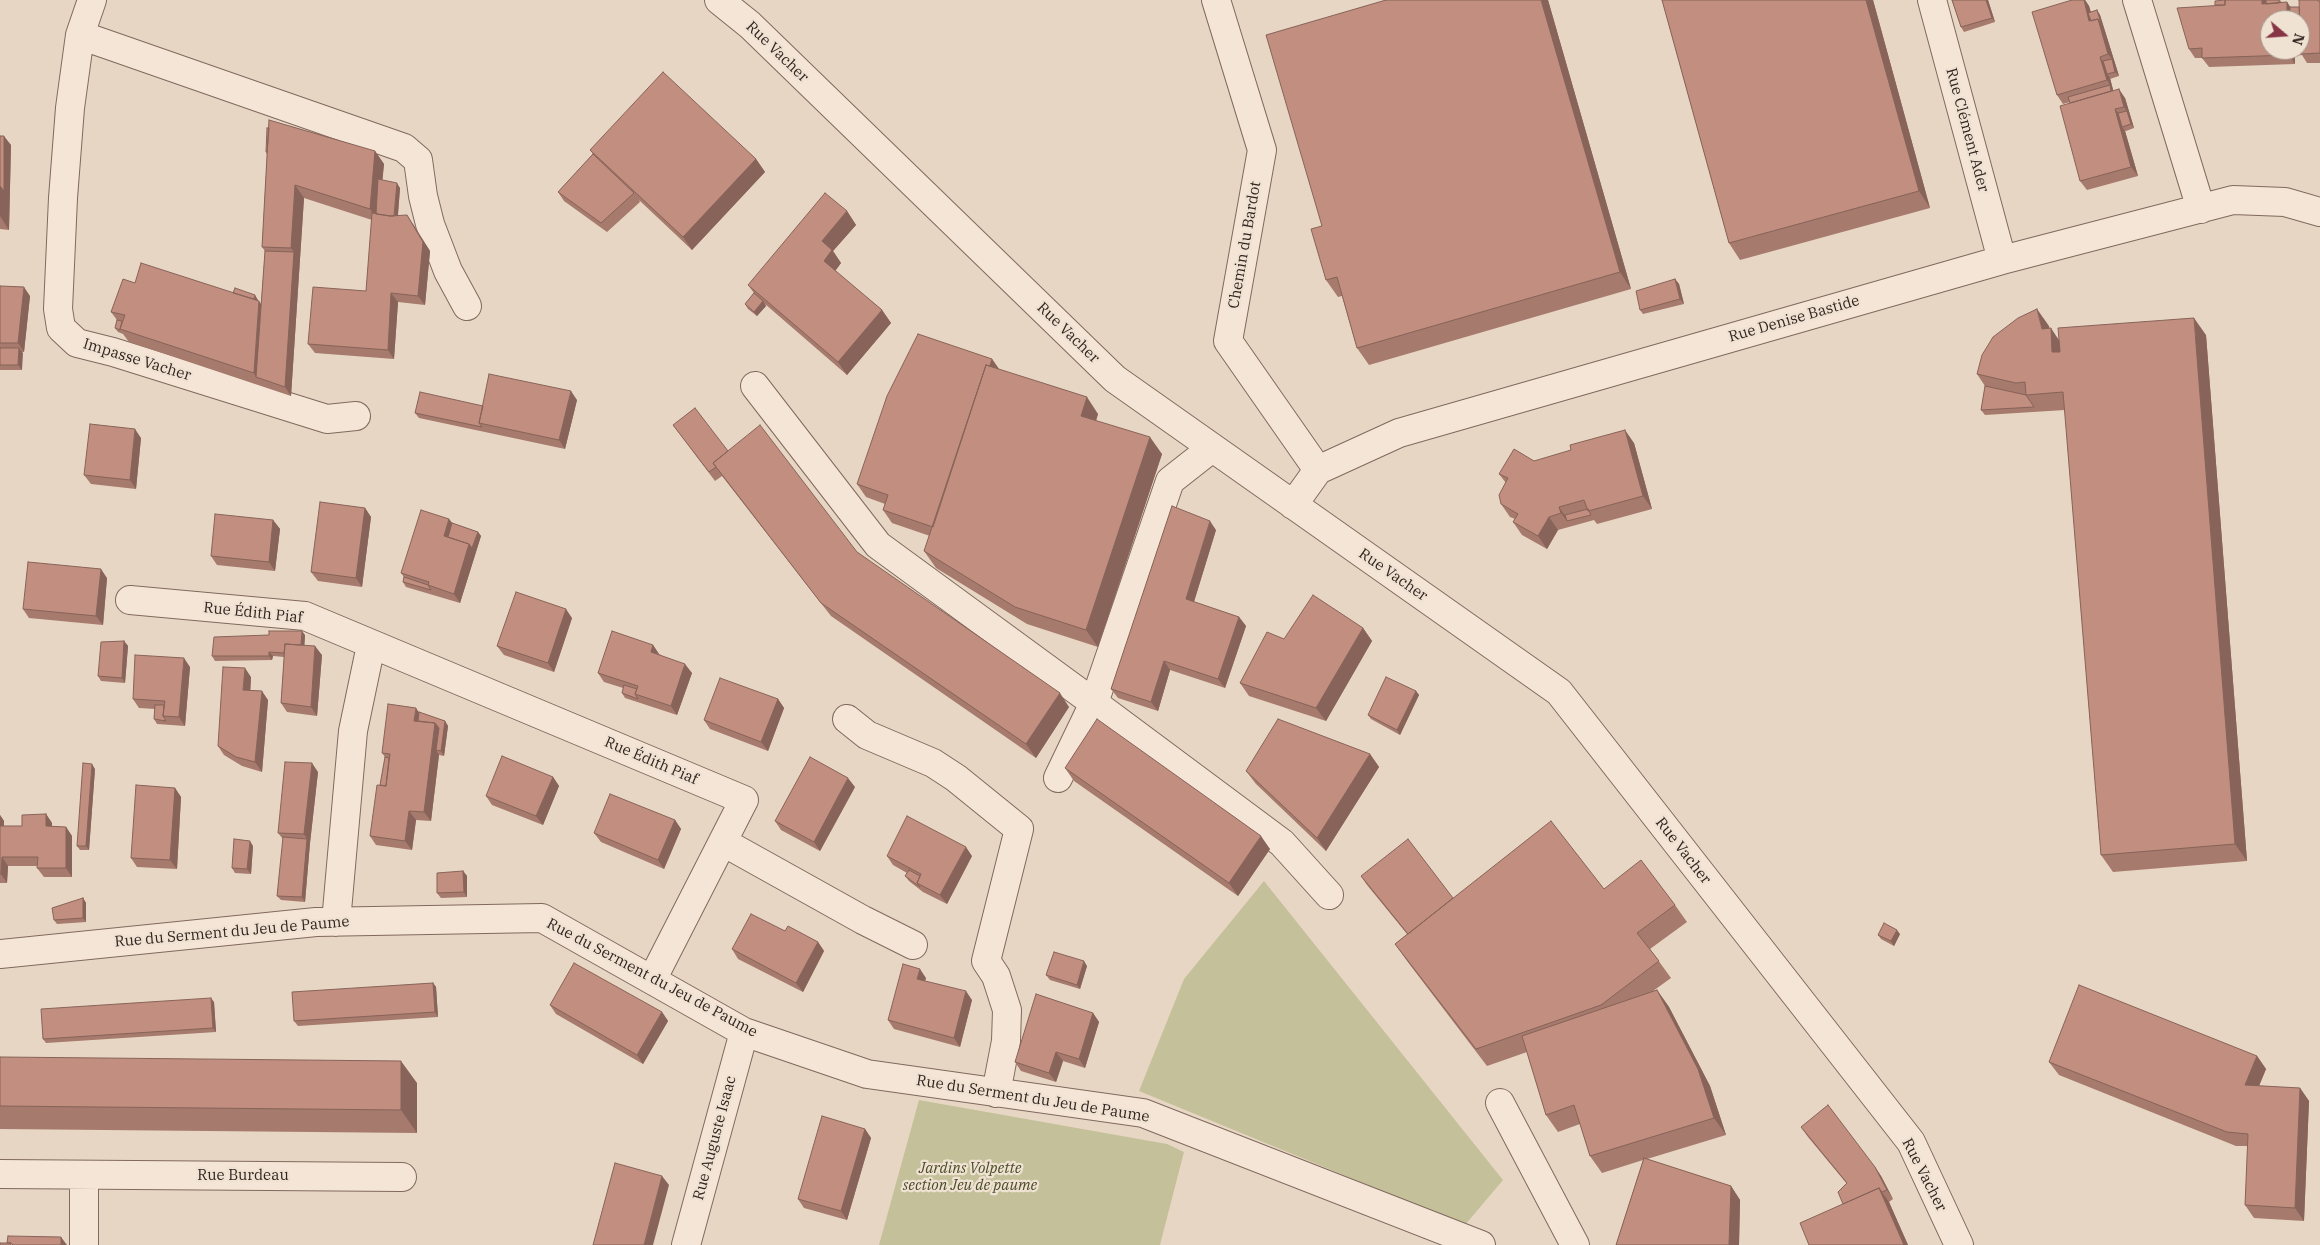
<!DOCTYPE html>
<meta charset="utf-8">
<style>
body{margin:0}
#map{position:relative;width:2320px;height:1245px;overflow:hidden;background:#e8d6c4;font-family:"IBM Plex Serif",serif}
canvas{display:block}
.north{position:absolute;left:2260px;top:10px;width:50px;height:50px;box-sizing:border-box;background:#f0e2d3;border:1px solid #a4968b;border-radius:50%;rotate:108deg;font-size:14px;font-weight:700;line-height:20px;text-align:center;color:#32251f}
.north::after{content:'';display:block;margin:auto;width:18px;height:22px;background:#873545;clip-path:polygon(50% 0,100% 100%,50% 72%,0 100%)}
</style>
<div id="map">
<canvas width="2320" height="1245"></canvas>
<div class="north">N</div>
</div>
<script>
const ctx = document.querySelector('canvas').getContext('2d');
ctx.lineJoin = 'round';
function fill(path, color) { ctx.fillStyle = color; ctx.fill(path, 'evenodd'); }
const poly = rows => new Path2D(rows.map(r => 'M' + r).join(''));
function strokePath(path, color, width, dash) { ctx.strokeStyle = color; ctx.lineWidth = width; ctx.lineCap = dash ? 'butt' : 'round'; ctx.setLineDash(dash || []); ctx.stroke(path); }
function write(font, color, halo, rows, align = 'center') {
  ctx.font = font + ' "IBM Plex Serif",serif'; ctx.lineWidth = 4.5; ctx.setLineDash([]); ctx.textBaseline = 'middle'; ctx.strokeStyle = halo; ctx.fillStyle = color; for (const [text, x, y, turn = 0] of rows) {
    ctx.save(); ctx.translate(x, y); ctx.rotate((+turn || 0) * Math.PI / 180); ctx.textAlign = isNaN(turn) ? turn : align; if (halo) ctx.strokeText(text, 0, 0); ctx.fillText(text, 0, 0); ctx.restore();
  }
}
fill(poly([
 [1264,881,1503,1180,1465,1225,1139,1091,1184,979],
 [919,1100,1167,1144,1184,1152,1160,1245,879,1245]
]), '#c4c19a');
const minor = poly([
 [92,0,80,35,70,108,63,198,58,309,61,328,77,343,113,352,327,419,356,416],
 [719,0,750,25,1115,379,1559,692,1911,1142,1959,1245],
 [1216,0,1262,150,1228,341,1318,470],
 [1932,0,2002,260],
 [2137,0,2201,209],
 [80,35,404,148,418,160,423,196,430,224,448,271,467,306],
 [755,386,878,545,1094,703,1282,843,1329,895],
 [1293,505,1318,470,1399,433,2002,260,2233,200,2285,202,2320,212],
 [130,600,305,616,744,800,652,980],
 [847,719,867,735,933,763,956,778,1019,829,986,961,996,976,1007,1010,1006,1041,996,1093],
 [1058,778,1094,703,1170,481,1212,448],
 [723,842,863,920,913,945],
 [336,922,353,731,371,645],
 [0,954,316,922,542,918,744,1032,867,1074,1143,1113,1481,1245],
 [1500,1103,1575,1245],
 [0,1174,402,1177],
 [84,1245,84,1175],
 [686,1245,744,1032]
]);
strokePath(minor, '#80695d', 30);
strokePath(minor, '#f4e5d6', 28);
fill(poly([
 [1548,0,1631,289,1369,365,1357,348,1342,296,1338,297,1326,280,1322,226],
 [1662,0,1873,0,1930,208,1740,260,1729,243],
 [1952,0,1988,0,1995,22,1964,32,1961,27],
 [2072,0,2085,0,2089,6,2091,12,2097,10,2100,15,2119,76,2110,79,2110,78,2113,90,2125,98,2134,128,2126,131,2125,131,2138,176,2087,190,2080,181,2070,102,2063,104,2057,95],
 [2280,0,2282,3,2287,2,2290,7,2299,7,2320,0,2320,63,2307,63,2302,55,2295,56,2295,64,2209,67,2202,58,2195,58,2189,49],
 [0,136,11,145,9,230,0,229],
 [590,150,756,159,765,172,692,250,639,200,640,202,607,232,564,201,558,192,593,154],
 [375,151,384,164,382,180,400,188,398,216,413,224,430,251,425,305,398,302,394,359,315,353,308,344,366,291,372,220,304,198,291,396,129,342,123,334,118,332,115,328,117,320,111,312,135,283,233,293,258,300,258,301,261,305,265,251,262,247,267,155,266,152],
 [847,211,856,225,833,251,841,263,835,271,882,310,891,323,847,375,765,304,766,306,757,316,748,309,745,304,754,293,748,285],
 [1675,279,1679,284,1684,304,1643,314,1640,310],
 [0,286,30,296,24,352,22,352,22,370,0,370],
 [2049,326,2049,328,2059,340,2206,335,2247,861,2113,872,2101,855,2065,410,1985,415,1981,410,1985,386,1977,374],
 [992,359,999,369,1098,414,1096,421,1162,454,1098,647,1027,624,936,568,924,551,930,536,892,523,883,510,885,504,866,497,857,484],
 [577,400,565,449,419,418,415,413,483,406],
 [673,425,728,451,857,552,1069,707,1036,758,831,616,722,476,715,481],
 [141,438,136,489,91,484,84,475],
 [1634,443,1652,509,1597,524,1594,520,1558,530,1547,549,1522,535,1513,522,1515,519,1510,517,1501,504,1506,483,1499,474,1534,461],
 [365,508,371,517,362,587,318,581,311,572],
 [449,519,452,523,478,532,481,536,460,603,406,587,403,582,404,577,401,573],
 [273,520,280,529,275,571,217,565,211,556],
 [1216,530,1194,602,1239,617,1246,626,1225,688,1170,670,1158,711,1118,698,1111,689],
 [107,578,103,625,29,618,23,609],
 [572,618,554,672,504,655,497,646],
 [1363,628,1372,641,1326,721,1249,696,1240,683,1284,639],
 [305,635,304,645,322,655,317,716,287,712,281,703,284,657,273,656,272,660,215,661,212,656],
 [124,641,128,646,125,683,101,681,98,676],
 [653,645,659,654,692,673,677,715,625,698,622,693,623,688,604,682,598,673],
 [190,667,185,726,157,724,154,719,155,709,139,708,133,699],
 [251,677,250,690,268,700,262,772,242,766,224,755,218,746],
 [1416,691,1419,695,1400,735,1371,719,1368,715],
 [778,699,784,708,768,751,710,729,704,720],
 [419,712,445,721,448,726,444,756,439,755,431,821,416,820,412,850,376,845,370,836,380,785,385,757,382,753],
 [1370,754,1379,767,1326,851,1256,784,1246,771],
 [1065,768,1270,849,1238,896,1074,781],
 [95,769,89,850,80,850,77,846],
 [318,772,310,843,305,902,281,900,277,896,283,839,278,833],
 [553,777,559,786,543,825,492,805,486,796],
 [855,787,820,851,781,830,775,821],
 [175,788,181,797,177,869,137,867,131,858],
 [46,814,52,823,52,827,66,827,72,836,72,877,44,877,37,868,38,866,8,866,7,883,0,883,0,815,4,821,4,826,22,826],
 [675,820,681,829,664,869,601,842,594,833],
 [253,846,251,874,235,873,232,868],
 [887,856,972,856,947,904,923,892,909,881,905,876,907,873,893,865],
 [463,871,467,876,467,897,441,898,437,893],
 [1361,876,1453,898,1604,889,1675,905,1687,922,1650,949,1671,978,1653,991,1657,990,1669,1007,1710,1086,1726,1135,1647,1159,1731,1186,1740,1200,1739,1245,1616,1245,1643,1160,1602,1173,1590,1156,1580,1124,1558,1132,1546,1115,1527,1052,1487,1066,1407,961,1395,944,1407,934,1367,885],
 [83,898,86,903,86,922,57,924,54,920],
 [785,931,818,942,824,951,803,992,738,959,732,949],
 [1900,934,1894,946,1881,939,1878,935],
 [1087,966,1080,989,1050,980,1046,975],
 [926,978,925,981,972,1000,960,1047,894,1029,888,1020],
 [433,983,436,987,438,1017,298,1026,294,1021],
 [214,1002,216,1032,46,1043,43,1039],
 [550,1005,662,1012,668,1021,643,1064,556,1014],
 [1093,1013,1099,1022,1085,1068,1063,1061,1056,1082,1021,1071,1015,1062],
 [2257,1056,2266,1069,2259,1086,2300,1088,2309,1101,2304,1221,2254,1218,2245,1205,2248,1146,2236,1146,2059,1075,2049,1062],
 [0,1057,417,1083,417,1133,0,1129],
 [1801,1127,1875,1167,1881,1176,1893,1199,1889,1202,1908,1245,1809,1245,1843,1205,1847,1184,1808,1137],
 [865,1129,871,1138,847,1220,804,1208,798,1199]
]), '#a67a6d');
fill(poly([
 [1541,0,1548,0,1631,289,1620,272],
 [1866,0,1873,0,1930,208,1919,191],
 [1986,0,1988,0,1995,22,1992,18],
 [2084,0,2085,0,2089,6,2094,25,2089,21],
 [2262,0,2266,0,2269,4,2262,4],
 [2287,2,2293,11,2293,20,2287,20],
 [2097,10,2100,15,2119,76,2115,72,2112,59,2108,54,2098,19],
 [2289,50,2295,50,2291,51,2295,56,2295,64,2289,55],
 [2100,57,2106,66,2107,74,2110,78,2116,101,2113,96,2110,85,2107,80],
 [2119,89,2125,98,2134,128,2131,124,2127,111,2124,107],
 [2115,109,2122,118,2122,127,2125,131,2138,176,2131,167],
 [4,136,11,145,9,230,0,216,0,186],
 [375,151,384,164,379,218,376,218,370,209],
 [756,159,765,172,692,250,683,237],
 [397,183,400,188,397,225,394,221],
 [295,185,304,198,291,396,285,387,294,252,291,248],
 [847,211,856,225,833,251,841,263,833,274,824,261,822,241],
 [407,215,430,251,425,305,418,296],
 [1675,279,1679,284,1684,304,1680,299],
 [24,287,30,296,24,352,18,343],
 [391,293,398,302,394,359,388,350],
 [255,295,258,300,255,310,252,305],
 [259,301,268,314,256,377,254,373],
 [763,301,766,306,757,316,754,312],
 [2037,309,2049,326,2051,336,2051,328,2062,345,2064,365,2052,352,2042,329],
 [882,310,891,323,847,375,838,362],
 [2194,318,2206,335,2247,861,2235,844],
 [19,348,23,353,22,370,18,365],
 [992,359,1001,372,936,528],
 [571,391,577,400,565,449,559,440],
 [1087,397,1098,414,1092,433,1081,416],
 [135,429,141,438,136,489,130,480],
 [1625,430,1634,443,1652,509,1643,496],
 [1150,437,1162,454,1098,647,1086,630],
 [1559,507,1568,520,1567,521,1561,513],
 [365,508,371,517,362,587,356,578],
 [1549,517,1558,530,1547,549,1538,536],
 [449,519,456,528,448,540,444,536],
 [273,520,280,529,275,571,269,562],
 [1210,521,1216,530,1192,608,1186,599],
 [478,532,481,536,460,603,454,594,469,544],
 [101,569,107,578,103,625,96,616],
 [566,609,572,618,554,672,548,663],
 [1239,617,1246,626,1225,688,1218,679],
 [1363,628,1372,641,1326,721,1316,708],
 [302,631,305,635,304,654,300,649],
 [124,641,128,646,125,683,122,678],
 [653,645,659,654,651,652],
 [315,646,322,655,317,716,311,707],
 [269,652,273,656,272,660,269,656],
 [184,658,190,667,185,726,179,717],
 [1164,661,1170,670,1158,711,1151,702],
 [685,664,692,673,677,715,671,706],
 [245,668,251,677,250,699,243,690],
 [262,691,268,700,262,772,255,762],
 [1416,691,1419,695,1400,735,1397,730],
 [1060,693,1069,707,1036,758,1026,744],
 [778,699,784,708,768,751,761,742],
 [416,708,422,717,417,725,414,721],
 [445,721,448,726,444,756,441,751],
 [435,723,442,732,436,750,439,755,431,821,424,812],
 [1370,754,1379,767,1326,851,1317,838],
 [312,763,318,772,310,843,305,902,302,897,307,839,304,834],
 [92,764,95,769,89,850,86,846],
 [553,777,559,786,543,825,536,816],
 [848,778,855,787,820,851,814,842],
 [175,788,181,797,177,869,170,860],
 [409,811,416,820,412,850,405,841],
 [46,814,52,823,52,835,46,826],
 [0,815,4,821,4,835,0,829],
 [675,820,681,829,664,869,658,860],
 [66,827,72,836,72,877,66,868],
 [1261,836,1270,849,1238,896,1229,883],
 [250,841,253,846,251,874,247,869],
 [966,847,972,856,947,904,940,895],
 [2,857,8,866,7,883,1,874],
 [463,871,467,876,467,897,464,892],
 [83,898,86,903,86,922,83,918],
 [1897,930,1900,934,1894,946,1891,941],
 [818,942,824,951,803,992,796,983],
 [1084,961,1087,966,1080,989,1077,985],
 [920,969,926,978,923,988,917,979],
 [433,983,436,987,438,1017,435,1012],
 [1657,990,1669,1007,1710,1086,1726,1135,1714,1118],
 [966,991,972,1000,960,1047,954,1038],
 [211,998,214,1002,216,1032,213,1028],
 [662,1012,668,1021,643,1064,637,1055],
 [1093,1013,1099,1022,1085,1068,1079,1059],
 [1056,1052,1063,1061,1056,1082,1049,1073],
 [2257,1056,2266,1069,2254,1098,2245,1085],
 [401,1061,417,1083,417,1133,401,1110],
 [2300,1088,2309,1101,2304,1221,2295,1208],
 [865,1129,871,1138,847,1220,841,1211],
 [1875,1167,1881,1176,1893,1199,1887,1190],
 [662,1176,669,1185,653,1245,644,1245],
 [1731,1186,1740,1200,1739,1245,1729,1245],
 [1879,1188,1889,1202,1908,1245,1904,1245],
 [61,1237,67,1245,61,1245]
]), '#876359');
const building = poly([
 [1386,0,1541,0,1620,272,1357,348,1337,277,1326,280,1311,229,1322,226,1266,35,1386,0],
 [1662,0,1866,0,1919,191,1729,243,1662,0],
 [1952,0,1986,0,1992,18,1961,27,1952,0],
 [2072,0,2084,0,2089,21,2098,19,2108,54,2100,57,2107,80,2057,95,2032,12,2072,0],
 [2225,0,2262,0,2262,4,2287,2,2287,20,2270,20,2270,50,2289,50,2289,55,2202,58,2202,48,2189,49,2177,8,2225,5,2225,0],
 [2225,0,2225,5,2215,5,2215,1,2225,0],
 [2266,0,2279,0,2279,3,2266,4,2266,0],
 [2299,0,2318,0,2318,1,2320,1,2320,53,2301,54,2299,0],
 [2290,7,2299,7,2300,20,2290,20,2290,7],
 [2097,10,2101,23,2098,19,2091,21,2088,13,2097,10],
 [2300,23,2301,51,2291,51,2291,50,2300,50,2300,23],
 [2112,59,2115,72,2107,74,2103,61,2112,59],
 [663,72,756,159,683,237,590,150,663,72],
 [2110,85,2111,91,2070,103,2068,97,2110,85],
 [2119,89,2124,107,2115,109,2131,167,2080,181,2060,106,2119,89],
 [2127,111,2131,124,2122,127,2118,113,2127,111],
 [269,120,375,151,370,209,295,185,291,248,262,247,269,120],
 [267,128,269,128,267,152,266,152,267,128],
 [0,136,4,136,4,191,0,186,0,136],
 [593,154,634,193,601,223,558,192,593,154],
 [378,179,397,183,394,216,390,216,376,214,378,179],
 [825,193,847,211,822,241,832,250,824,261,882,310,838,362,748,285,825,193],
 [372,213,390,216,407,215,423,242,418,296,391,293,388,350,308,344,313,287,366,291,372,213],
 [265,251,294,252,285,387,256,377,265,251],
 [141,263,259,301,254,373,120,329,125,315,111,312,123,279,135,283,141,263],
 [1675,279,1680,299,1640,310,1636,291,1675,279],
 [0,286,24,287,18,343,0,343,0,286],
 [235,288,255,295,254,299,233,293,235,288],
 [754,293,763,301,754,312,745,304,754,293],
 [2037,309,2042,329,2051,328,2052,352,2060,352,2058,328,2194,318,2235,844,2101,855,2063,392,2026,395,2025,382,2016,383,1977,374,1982,355,1993,337,2018,318,2037,309],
 [117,320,122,321,120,329,120,330,115,328,117,320],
 [918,334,992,359,990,366,986,365,933,527,883,510,888,495,857,484,887,396,918,334],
 [0,348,19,348,18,365,0,365,0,348],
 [986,365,1087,397,1081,416,1150,437,1086,630,1015,607,924,551,986,365],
 [489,374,571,391,559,440,479,423,489,374],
 [1985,386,2026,395,2034,407,1981,410,1985,386],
 [420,392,483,406,479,423,482,427,415,413,420,392],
 [695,408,728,451,713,463,716,467,709,472,673,425,695,408],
 [90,424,135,429,130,480,84,475,90,424],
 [760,425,857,552,1060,693,1026,744,821,603,713,463,760,425],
 [1625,430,1643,496,1588,511,1584,500,1559,507,1561,513,1549,517,1538,536,1513,522,1518,514,1501,504,1499,495,1508,478,1499,474,1514,449,1534,461,1571,450,1570,445,1625,430],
 [320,502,365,508,356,578,311,572,320,502],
 [1172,506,1210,521,1186,599,1239,617,1218,679,1164,661,1151,702,1111,689,1172,506],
 [1588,509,1591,515,1567,521,1565,515,1588,509],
 [421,510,449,519,444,536,469,544,454,594,428,585,429,582,401,573,421,510],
 [215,514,273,520,269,562,211,556,215,514],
 [452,523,478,532,472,548,469,544,448,537,452,523],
 [28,562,101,569,96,616,23,609,28,562],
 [404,577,428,585,431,590,403,582,404,577],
 [516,592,566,609,548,663,497,646,516,592],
 [1313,595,1363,628,1316,708,1240,683,1267,632,1284,639,1313,595],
 [269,631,302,631,301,645,285,644,284,653,269,652,269,656,212,656,214,637,269,635,269,631],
 [612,631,653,645,651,652,685,664,671,706,635,694,638,686,598,673,612,631],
 [124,641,122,678,98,676,101,642,124,641],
 [285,644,315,646,311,707,281,703,285,644],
 [135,655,184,658,179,717,163,716,165,701,133,699,135,655],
 [223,667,245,668,243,690,262,691,255,762,236,757,218,746,223,667],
 [1386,677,1416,691,1397,730,1368,715,1386,677],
 [720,678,778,699,761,742,704,720,720,678],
 [624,685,637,689,635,694,638,699,622,693,624,685],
 [388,704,416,708,414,721,435,723,424,812,409,811,405,841,370,836,377,785,386,786,390,754,382,753,388,704],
 [155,705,164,705,163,716,166,721,154,719,155,705],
 [419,712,445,721,441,751,436,750,439,728,435,723,418,721,419,712],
 [1097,719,1261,836,1229,883,1065,768,1097,719],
 [1278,719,1370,754,1317,838,1246,771,1278,719],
 [502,756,553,777,536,816,486,796,502,756],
 [385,757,389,758,386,786,380,785,385,757],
 [810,757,848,778,814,842,775,821,810,757],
 [285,762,312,763,304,834,278,833,285,762],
 [83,763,92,764,86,846,77,846,83,763],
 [136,785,175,788,170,860,131,858,136,785],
 [610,794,675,820,658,860,594,833,610,794],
 [46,814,46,826,66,827,66,868,37,868,38,857,2,857,1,874,0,874,0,826,22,826,22,815,46,814],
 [907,816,966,847,940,895,917,883,921,874,887,856,907,816],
 [1551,821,1604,889,1641,860,1675,905,1637,933,1659,961,1601,1005,1476,1049,1395,944,1551,821],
 [283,837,307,839,302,897,277,896,283,837],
 [234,839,250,841,247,869,232,868,234,839],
 [1408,839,1453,898,1408,934,1361,876,1408,839],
 [909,870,920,876,917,883,920,887,905,876,909,870],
 [463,871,464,892,437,893,437,873,463,871],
 [83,898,83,918,54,920,52,908,83,898],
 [751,914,785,931,788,926,818,942,796,983,732,949,751,914],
 [1884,923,1897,930,1891,941,1878,935,1884,923],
 [1054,952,1084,961,1077,985,1046,975,1054,952],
 [574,963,662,1012,637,1055,550,1005,574,963],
 [903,964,920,969,917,979,966,991,954,1038,888,1020,903,964],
 [433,983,435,1012,294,1021,292,992,433,983],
 [2079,985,2257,1056,2245,1085,2300,1088,2295,1208,2245,1205,2248,1134,2227,1132,2049,1062,2079,985],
 [1657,990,1698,1069,1714,1118,1590,1156,1574,1105,1546,1115,1522,1036,1657,990],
 [1036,994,1093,1013,1079,1059,1056,1052,1049,1073,1015,1062,1036,994],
 [211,998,213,1028,43,1039,41,1009,211,998],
 [0,1057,401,1061,401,1110,0,1106,0,1057],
 [1828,1105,1875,1167,1887,1190,1882,1192,1879,1188,1843,1204,1838,1192,1847,1183,1801,1127,1828,1105],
 [822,1116,865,1129,841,1211,798,1199,822,1116],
 [1644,1158,1731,1186,1729,1245,1616,1245,1644,1158],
 [615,1163,662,1176,644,1245,593,1245,615,1163],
 [1879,1188,1904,1245,1809,1245,1800,1223,1879,1188],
 [8,1236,61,1237,61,1245,13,1245,11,1243,7,1243,8,1236],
 [0,1243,11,1243,11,1245,0,1245,0,1243]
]);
fill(building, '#c18e7f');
strokePath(building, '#876359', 1);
write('15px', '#32251f', '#f0e2d3', [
 ["Rue Vacher",777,52,44],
 ["Rue Clément Ader",1967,130,75],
 ["Chemin du Bardot",1245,245,-80],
 ["Rue Denise Bastide",1794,319,-16],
 ["Rue Vacher",1068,333,44],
 ["Impasse Vacher",137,360,17],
 ["Rue Vacher",1393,575,35],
 ["Rue Édith Piaf",253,613,6],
 ["Rue Édith Piaf",651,761,23],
 ["Rue Vacher",1683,851,52],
 ["Rue du Serment du Jeu de Paume",232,932,-5],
 ["Rue du Serment du Jeu de Paume",652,978,28],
 ["Rue du Serment du Jeu de Paume",1033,1099,9],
 ["Rue Auguste Isaac",715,1138,-75],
 ["Rue Vacher",1924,1175,63],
 ["Rue Burdeau",243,1176]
]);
write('italic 15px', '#4a4c28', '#f0e2d3', [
 ["Jardins Volpette",970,1169],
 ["section Jeu de paume",970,1186]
]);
</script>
